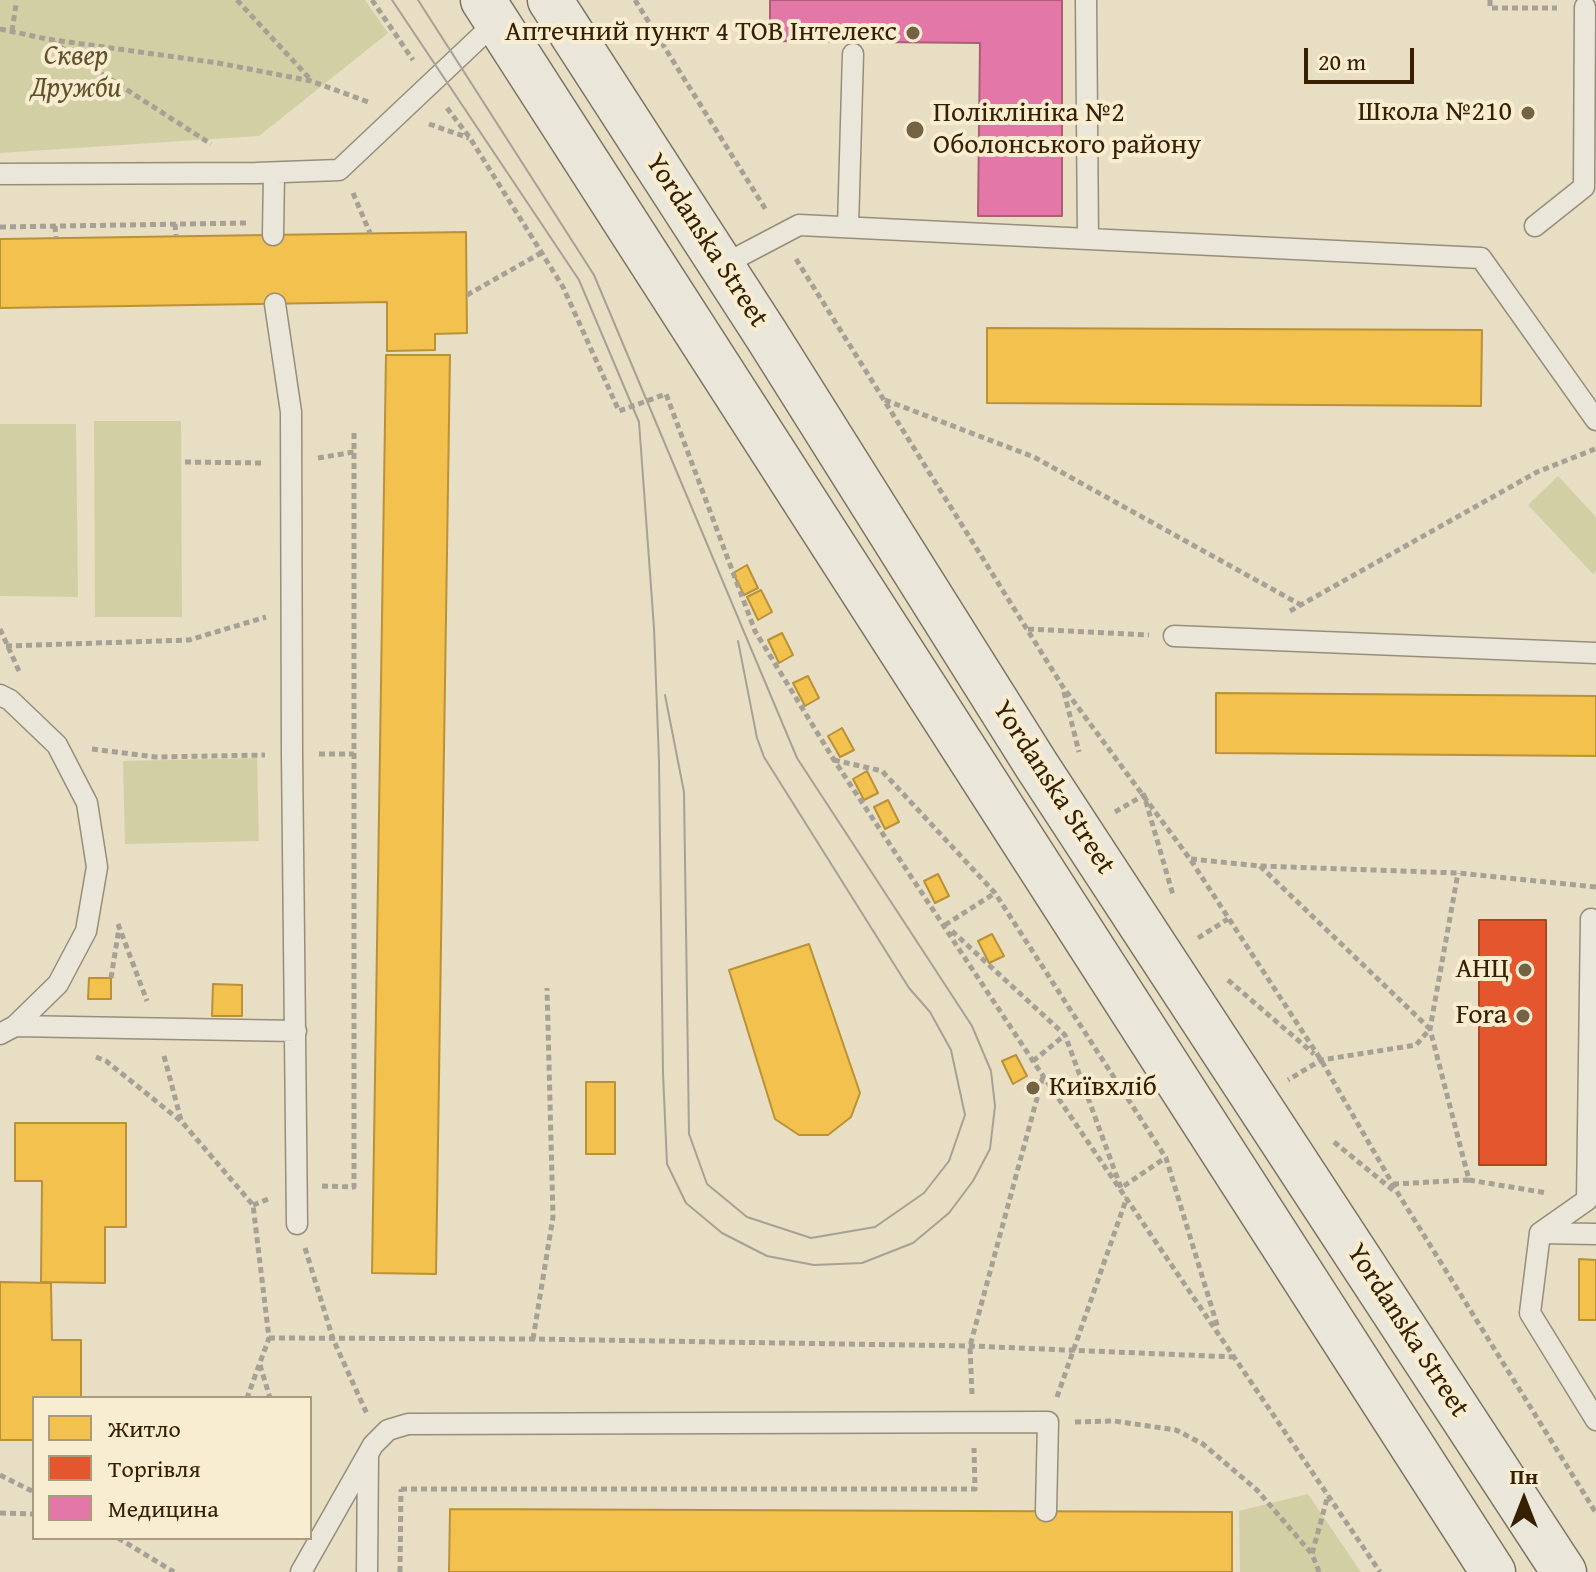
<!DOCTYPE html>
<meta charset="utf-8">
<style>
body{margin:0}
#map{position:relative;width:1596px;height:1572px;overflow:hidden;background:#e7dec4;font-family:"Gentium Book Plus",serif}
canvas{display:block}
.legend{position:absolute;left:32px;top:1396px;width:280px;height:144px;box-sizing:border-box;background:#f8edd0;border:2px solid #aa9b7d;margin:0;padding:10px 14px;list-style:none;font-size:24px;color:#362000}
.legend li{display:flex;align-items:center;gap:16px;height:40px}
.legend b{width:40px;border:2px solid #aa9b7d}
.north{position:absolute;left:1484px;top:1460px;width:80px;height:80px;-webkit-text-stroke:6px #f8edd0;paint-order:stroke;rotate:0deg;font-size:22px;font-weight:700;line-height:32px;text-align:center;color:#362000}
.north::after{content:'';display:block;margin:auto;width:28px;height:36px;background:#362000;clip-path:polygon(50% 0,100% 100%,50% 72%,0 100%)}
.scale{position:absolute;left:1304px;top:48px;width:110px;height:36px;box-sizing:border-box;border:4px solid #362000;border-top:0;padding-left:10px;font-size:24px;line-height:28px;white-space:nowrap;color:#362000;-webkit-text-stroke:6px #f8edd0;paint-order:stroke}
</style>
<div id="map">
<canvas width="1596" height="1572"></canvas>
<ul class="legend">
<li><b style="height:22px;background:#f2c14e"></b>Житло</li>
<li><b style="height:22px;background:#e4572e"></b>Торгівля</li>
<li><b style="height:22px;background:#e377a8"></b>Медицина</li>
</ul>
<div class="north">Пн</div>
<div class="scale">20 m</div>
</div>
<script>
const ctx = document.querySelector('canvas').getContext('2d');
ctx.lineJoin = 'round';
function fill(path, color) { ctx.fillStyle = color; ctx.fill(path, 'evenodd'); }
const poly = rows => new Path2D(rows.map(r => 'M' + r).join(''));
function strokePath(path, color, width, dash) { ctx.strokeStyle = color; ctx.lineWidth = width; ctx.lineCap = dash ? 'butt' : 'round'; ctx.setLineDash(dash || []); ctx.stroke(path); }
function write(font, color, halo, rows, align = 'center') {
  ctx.font = font + ' "Gentium Book Plus",serif'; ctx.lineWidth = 8; ctx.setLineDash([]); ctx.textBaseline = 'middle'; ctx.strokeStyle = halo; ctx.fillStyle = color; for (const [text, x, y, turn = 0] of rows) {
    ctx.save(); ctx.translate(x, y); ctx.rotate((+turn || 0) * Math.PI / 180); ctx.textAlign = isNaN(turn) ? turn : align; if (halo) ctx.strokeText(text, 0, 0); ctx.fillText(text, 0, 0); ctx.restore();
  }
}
fill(poly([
 [0,0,365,0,388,33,259,136,0,153],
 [94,421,181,421,182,617,95,617],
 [0,424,76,424,78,597,0,596],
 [1558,476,1596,517,1596,571,1593,574,1528,505],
 [257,758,259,841,125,844,123,761],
 [1308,1494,1361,1572,1240,1572,1239,1511]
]), '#d2cfa5');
const homes = poly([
 [466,232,467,333,435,334,435,350,387,351,387,302,0,308,0,239,466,232],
 [987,328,1482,330,1481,406,987,403,987,328],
 [386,355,450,355,436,1274,372,1273,386,355],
 [747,565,758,588,744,595,733,573,747,565],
 [761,590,772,612,758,620,747,597,761,590],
 [782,633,793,655,779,663,768,640,782,633],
 [808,676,819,698,805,706,793,683,808,676],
 [1216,693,1596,696,1596,756,1216,753,1216,693],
 [842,728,854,750,840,757,828,736,842,728],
 [867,771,878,793,864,800,853,779,867,771],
 [888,800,899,822,885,829,874,807,888,800],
 [938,874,949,896,935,903,924,881,938,874],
 [992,934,1004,956,989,963,978,941,992,934],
 [809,944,860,1093,851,1117,828,1135,799,1135,775,1119,729,970,809,944],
 [89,978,111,978,111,999,88,999,89,978],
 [213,984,242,985,242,1016,212,1016,213,984],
 [1016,1055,1027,1076,1013,1084,1002,1061,1016,1055],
 [586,1082,615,1082,615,1154,586,1154,586,1082],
 [15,1123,126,1123,126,1227,105,1227,105,1283,41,1282,42,1181,15,1181,15,1123],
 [1579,1259,1596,1260,1596,1320,1579,1320,1579,1259],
 [0,1282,51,1283,52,1340,81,1340,81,1398,34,1398,34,1440,0,1440,0,1282],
 [450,1509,1232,1512,1232,1572,449,1572,450,1509]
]);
fill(homes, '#f2c14e');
strokePath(homes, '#ba9137', 2);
const shops = poly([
 [1479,920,1546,920,1546,1165,1479,1165,1479,920]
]);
fill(shops, '#e4572e');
strokePath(shops, '#b04620', 2);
const health = poly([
 [770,0,1062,0,1062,216,978,216,980,43,770,41,770,0]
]);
fill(health, '#e377a8');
strokePath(health, '#af5d76', 2);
const lane = poly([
 [1086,0,1088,239],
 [0,174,256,173,339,170,496,22],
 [1535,226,1584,187,1585,7],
 [848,227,853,54],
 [273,235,274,173],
 [721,266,799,225,1481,258,1596,420],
 [275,304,291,412,292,754,297,1224],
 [1174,636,1596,653],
 [0,695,10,700,57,745,87,803,97,867,86,931,58,984,15,1026,0,1034],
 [1591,919,1587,1200,1540,1233,1530,1313,1596,1420],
 [15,1026,296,1031],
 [1540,1233,1596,1234],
 [301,1572,373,1445,388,1430,408,1424,1048,1422,1046,1511],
 [367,1572,368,1456]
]);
const secondary = poly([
 [483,0,1493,1572],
 [550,0,767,336,1037,766,1564,1572]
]);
strokePath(lane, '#968e7b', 23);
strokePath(secondary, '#7c7462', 47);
strokePath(poly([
 [237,0,311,80],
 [372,0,413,60],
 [635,0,766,210],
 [1490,0,1490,8,1557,8],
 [0,29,47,39,218,63,311,81,371,103],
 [12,31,16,5],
 [51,41,211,144],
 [447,108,470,138,563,287,619,411,666,394,755,631,834,760,1033,1061,1380,1572],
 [429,124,469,138],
 [353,193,370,233],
 [175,224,176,236],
 [55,226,56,238],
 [0,227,247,223],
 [796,259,1063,687,1190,859,1321,1060,1399,1195,1596,1513],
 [467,295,541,253],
 [885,400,1034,457,1301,605],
 [318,458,354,452],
 [185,462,264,463],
 [1290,611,1537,472,1595,449],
 [0,629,19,671],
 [1028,629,1149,635],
 [6,646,189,640,266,617],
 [1064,692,1079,752],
 [92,749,156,757,265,755],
 [319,754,354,754],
 [834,760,882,771,995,893,1166,1158,1218,1328],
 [1115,812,1144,795,1173,895],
 [1191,859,1260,866,1458,873,1596,887],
 [1260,866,1430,1029,1416,1045,1321,1060,1288,1080],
 [118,924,147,1001],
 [945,925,995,893],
 [952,931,1065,1035,1121,1188,1165,1158],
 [1198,938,1228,919],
 [111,978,119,928],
 [1228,980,1314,1054],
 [164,1056,181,1120],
 [96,1057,106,1061,182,1122,253,1205,269,1338,247,1398],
 [1033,1061,1065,1035],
 [1334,1142,1394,1191],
 [1469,1180,1547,1193],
 [1393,1184,1469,1180,1430,1029,1458,873],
 [322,1186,354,1187,354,432],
 [253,1205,271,1198],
 [305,1248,333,1339,367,1414],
 [269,1338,533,1339,970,1346,1234,1357],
 [533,1339,553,1217,547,988],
 [260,1365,270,1398],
 [972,1394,970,1346,1043,1076],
 [1057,1397,1127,1197],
 [1075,1422,1114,1421,1176,1430,1203,1444,1257,1490,1312,1554],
 [0,1475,34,1492],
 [401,1489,975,1489,974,1448],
 [0,1513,34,1514],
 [118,1538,174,1572],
 [400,1572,401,1489],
 [1319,1572,1312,1554,1328,1495]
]), '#a6a194', 5, [6, 4]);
strokePath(lane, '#eae6d9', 20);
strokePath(secondary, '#eae6d9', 44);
strokePath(poly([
 [392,0,579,280,639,422,654,628,659,761,663,1073,667,1164,686,1203,722,1233,767,1256,814,1265,862,1263,913,1243,949,1213,973,1181,990,1149,995,1106,991,1071,972,1026,797,758,594,275,418,0],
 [665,695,684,792,689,1134,707,1184,747,1217,811,1238,875,1227,924,1193,949,1161,965,1115,951,1050,930,1012,909,988,764,757,757,738,738,641]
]), '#a6a194', 2);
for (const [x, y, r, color] of [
 [913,33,8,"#746245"],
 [1528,113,8,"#746245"],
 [915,130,10,"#746245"],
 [1525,970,8,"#746245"],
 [1523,1016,8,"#746245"],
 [1033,1088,8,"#746245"]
]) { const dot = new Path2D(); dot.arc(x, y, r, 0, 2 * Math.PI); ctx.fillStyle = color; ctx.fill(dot); strokePath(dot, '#f8edd0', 3); }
write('28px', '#362000', '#f8edd0', [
 ["Аптечний пункт 4 ТОВ Інтелекс",897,33],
 ["Школа №210",1512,113],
 ["Поліклініка №2",933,114,"left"],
 ["Оболонського району",933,146,"left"],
 ["АНЦ",1509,970],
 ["Fora",1507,1016],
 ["Київхліб",1049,1088,"left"]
], 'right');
write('italic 28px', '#5f512a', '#f8edd0', [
 ["Сквер",76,57],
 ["Дружби",76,89]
]);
write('28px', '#362000', '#f8edd0', [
 ["Yordanska Street",706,241,57],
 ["Yordanska Street",1053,788,57],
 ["Yordanska Street",1407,1331,57]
]);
</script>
